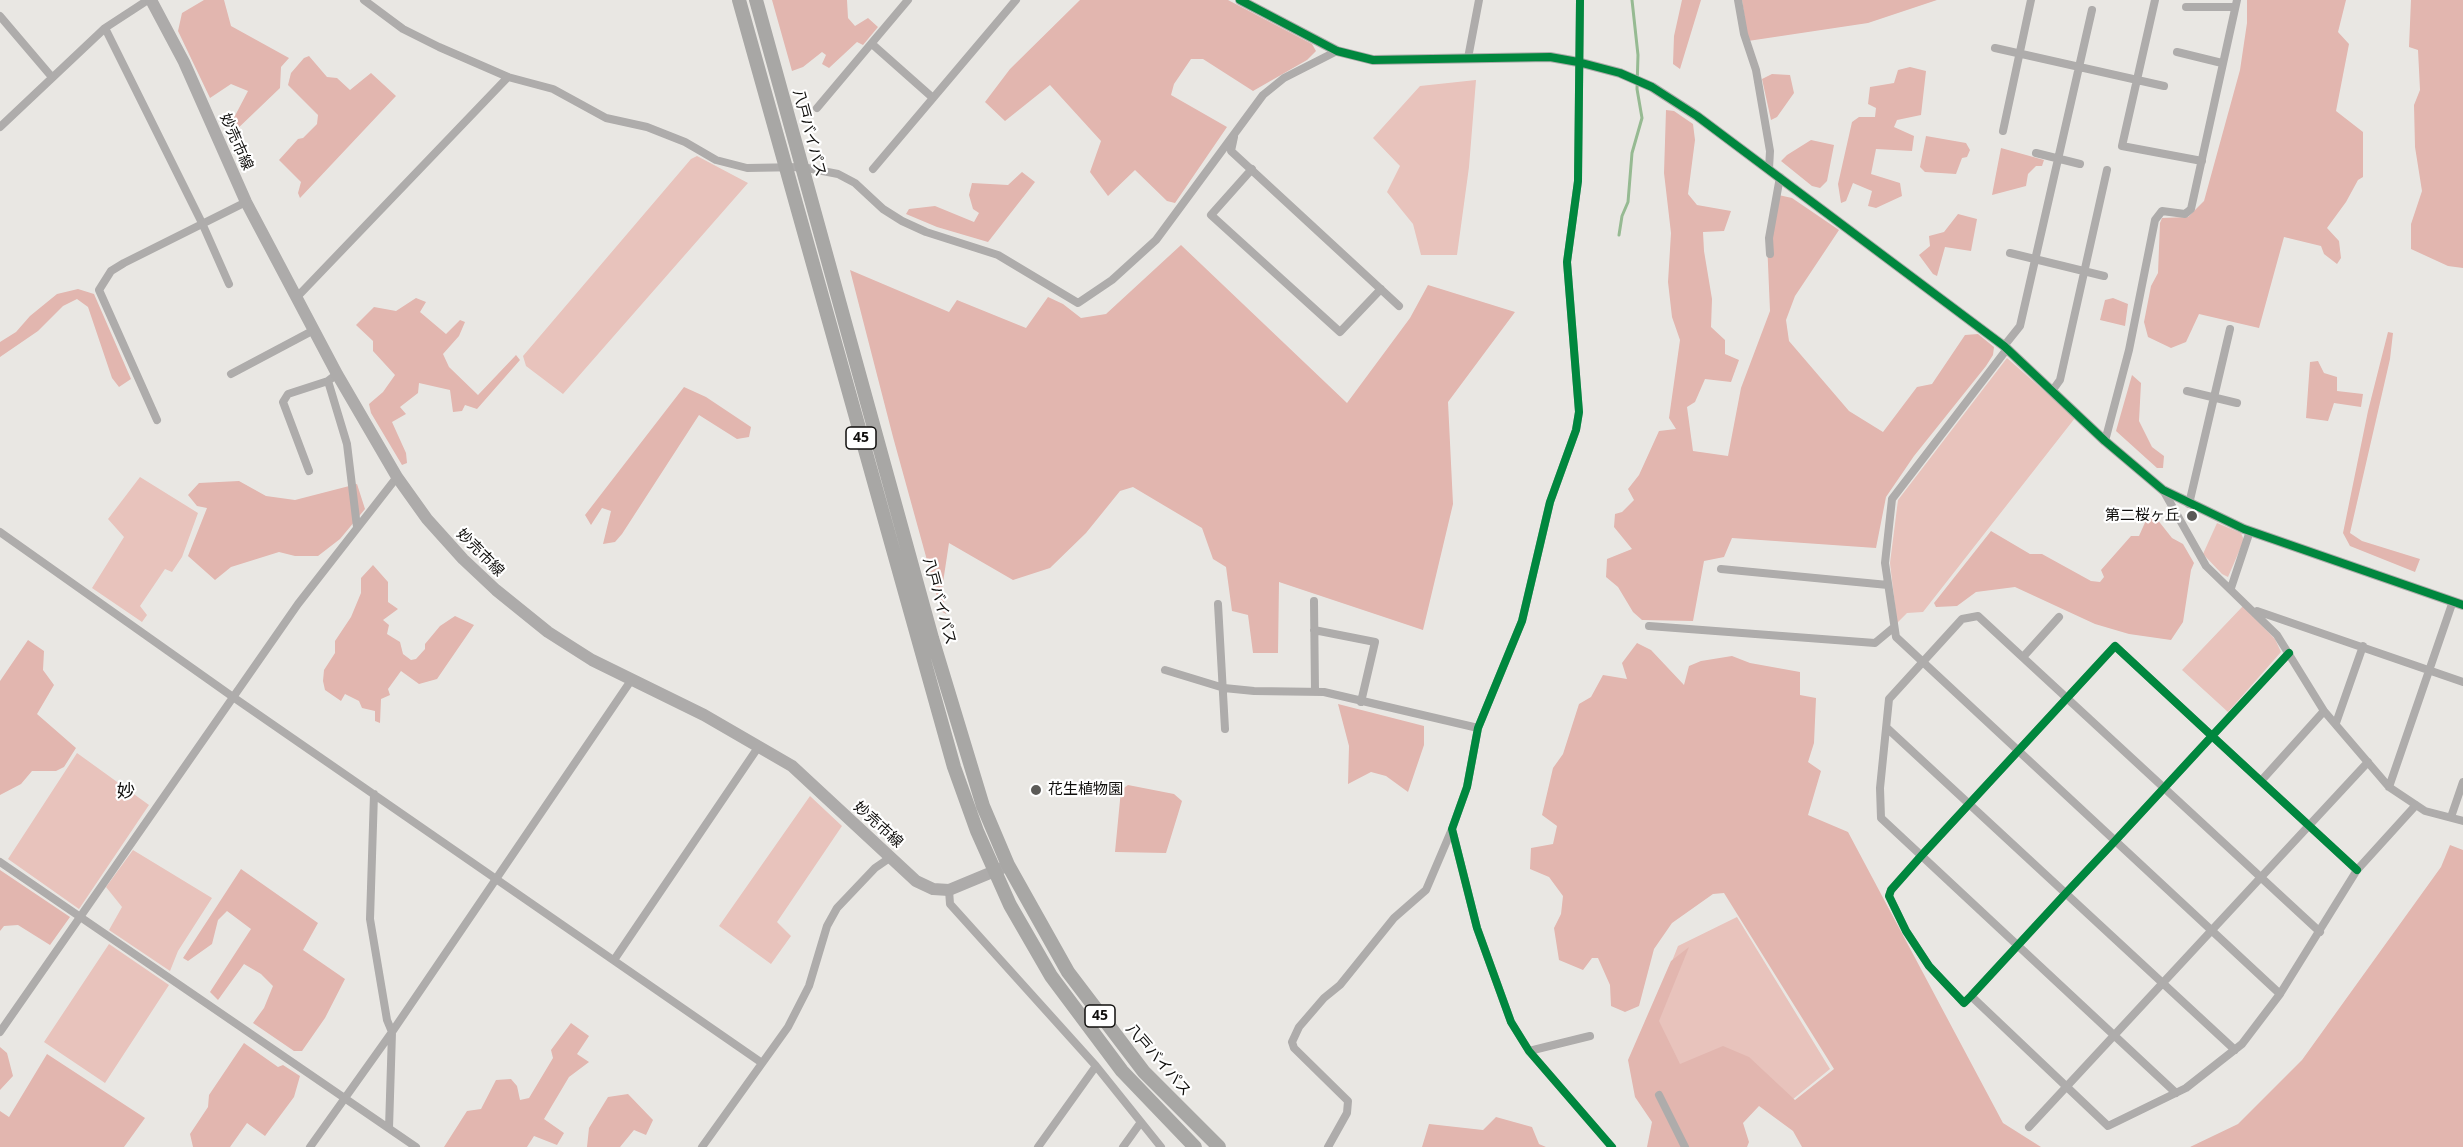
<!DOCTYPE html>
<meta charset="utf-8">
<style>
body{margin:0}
canvas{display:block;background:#e9e7e3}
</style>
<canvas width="2463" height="1147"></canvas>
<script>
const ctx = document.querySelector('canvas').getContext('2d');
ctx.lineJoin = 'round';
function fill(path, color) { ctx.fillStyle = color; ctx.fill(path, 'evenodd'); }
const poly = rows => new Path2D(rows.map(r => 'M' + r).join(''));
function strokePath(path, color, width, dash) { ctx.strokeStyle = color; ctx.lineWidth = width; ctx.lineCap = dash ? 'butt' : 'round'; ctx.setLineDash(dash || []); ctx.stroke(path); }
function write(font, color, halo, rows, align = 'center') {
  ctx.font = font + ' "Noto Sans","Noto Sans JP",sans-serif'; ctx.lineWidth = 4.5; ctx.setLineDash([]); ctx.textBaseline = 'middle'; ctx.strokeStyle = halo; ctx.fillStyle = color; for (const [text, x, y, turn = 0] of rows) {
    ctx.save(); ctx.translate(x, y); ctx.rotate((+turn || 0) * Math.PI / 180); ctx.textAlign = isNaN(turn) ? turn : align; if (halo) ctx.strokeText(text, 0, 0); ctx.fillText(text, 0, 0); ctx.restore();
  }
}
fill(poly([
 [1476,80,1469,167,1457,255,1421,255,1413,224,1387,192,1400,166,1373,138,1420,86],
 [697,156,748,183,563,394,526,366,523,356,691,159],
 [2007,358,2075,418,1923,612,1907,613,1897,623,1890,563,1898,500],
 [140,477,198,513,182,557,172,572,165,569,140,606,147,615,142,622,92,588,124,537,108,519],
 [2217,523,2241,533,2244,540,2228,577,2222,574,2203,554],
 [2243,606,2275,639,2281,652,2228,712,2182,670],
 [77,753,149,805,79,909,8,859],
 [810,796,842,826,777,922,791,936,771,964,719,926],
 [133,850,212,898,178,951,170,971,109,930,122,907,106,887],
 [1737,917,1830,1069,1787,1104,1674,1097,1644,1032,1678,946],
 [109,944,169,985,105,1083,44,1042]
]), '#e8c3bc');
fill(poly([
 [204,0,224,0,231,26,289,58,281,67,280,88,233,133,228,129,248,91,231,84,210,98,178,31,182,13],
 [772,0,847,0,848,18,855,26,868,18,878,27,863,45,857,42,829,68,822,64,826,55,822,52,803,67,792,71],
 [1080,0,1228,0,1312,44,1316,51,1307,60,1253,91,1203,59,1191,59,1174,84,1171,95,1227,127,1175,203,1167,201,1135,170,1108,196,1090,172,1101,141,1050,85,1005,121,985,102,1010,69],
 [1682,0,1701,0,1680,69,1673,64,1674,36],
 [1742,0,1937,0,1868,23,1748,41],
 [2247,0,2346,0,2338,32,2349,44,2336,111,2363,132,2363,177,2358,180,2346,202,2327,228,2339,241,2341,258,2337,264,2324,254,2321,246,2284,237,2259,328,2199,314,2186,342,2171,348,2148,337,2144,322,2151,286,2158,273,2160,223,2162,218,2188,217,2204,201,2240,70,2247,23],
 [2411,0,2463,0,2463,268,2448,266,2411,249,2411,224,2422,191,2415,147,2414,105,2420,90,2418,50,2409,47],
 [309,56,327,77,337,78,350,90,371,73,396,96,300,198,298,193,301,182,279,160,298,139,303,138,317,124,318,115,288,85,291,73,304,58],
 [1910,67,1926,71,1921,115,1897,120,1894,127,1914,136,1912,151,1876,149,1871,174,1900,183,1902,196,1876,208,1868,206,1872,191,1853,183,1846,201,1841,203,1838,184,1852,122,1859,117,1875,117,1876,108,1868,104,1870,87,1894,83,1898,70],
 [1772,74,1790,75,1794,93,1777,117,1771,120,1762,79],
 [1666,110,1674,111,1693,124,1695,140,1688,194,1697,205,1731,211,1724,231,1703,232,1704,251,1712,299,1711,327,1725,340,1725,354,1739,360,1731,382,1705,379,1695,402,1687,407,1693,451,1728,456,1741,388,1770,311,1767,241,1774,194,1792,198,1839,230,1795,296,1786,320,1789,341,1849,411,1883,432,1917,387,1932,384,1965,335,1978,334,1994,347,1993,355,1986,366,1914,456,1886,497,1876,548,1732,538,1724,557,1704,561,1693,621,1642,620,1633,612,1618,587,1606,577,1607,559,1632,549,1614,527,1615,514,1622,512,1634,500,1628,489,1639,475,1659,431,1676,429,1669,418,1680,340,1672,317,1668,282,1671,233,1664,173],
 [1926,136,1966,143,1970,150,1967,157,1962,158,1956,174,1925,172,1920,167],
 [1811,140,1834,145,1827,181,1820,188,1812,186,1781,161,1787,155],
 [2001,148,2044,160,2042,166,2036,166,2028,174,2026,186,1992,195],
 [1022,172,1035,182,988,242,937,227,906,214,909,209,935,206,974,222,979,213,973,209,969,195,972,183,1008,185],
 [1958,214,1977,219,1971,251,1945,247,1937,276,1933,274,1919,255,1930,246,1929,236,1944,232],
 [1181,245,1347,403,1410,318,1428,285,1515,312,1448,402,1453,504,1423,630,1279,582,1278,653,1253,653,1248,615,1232,611,1226,567,1213,559,1202,528,1133,487,1120,491,1086,533,1050,568,1013,580,949,543,942,589,946,614,941,611,893,437,850,270,949,312,957,300,1026,328,1048,297,1063,304,1081,318,1106,314],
 [78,289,94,294,131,379,119,387,112,378,88,307,77,299,63,306,38,331,0,357,0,342,16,332,30,316,57,294],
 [416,298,426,302,420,312,446,334,460,320,465,322,459,336,443,354,449,367,478,395,516,355,520,360,477,409,465,405,462,411,453,412,450,390,419,383,418,393,400,407,406,414,392,422,406,453,407,463,402,465,371,413,369,404,383,392,395,375,373,351,373,341,356,325,374,307,396,311],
 [2113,298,2128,304,2125,326,2100,320,2105,300],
 [2388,332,2393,333,2390,359,2350,533,2362,541,2420,559,2415,572,2350,546,2343,533,2368,411],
 [2318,361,2324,373,2337,377,2337,391,2363,394,2361,407,2334,403,2328,421,2306,418,2310,362],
 [2132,375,2141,383,2139,421,2152,447,2164,456,2163,468,2157,468,2116,431],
 [684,387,706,397,751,427,749,437,737,439,699,415,622,534,615,542,603,544,611,511,602,508,591,525,585,515],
 [239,481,266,496,295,500,357,484,365,509,340,539,318,556,295,556,279,552,231,567,215,580,188,556,207,508,197,506,188,495,199,483],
 [2153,514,2172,538,2183,544,2194,563,2191,570,2183,622,2171,640,2129,634,2095,624,2015,587,1976,592,1957,606,1936,607,1934,603,1991,531,2030,554,2042,554,2091,581,2100,582,2104,577,2101,570,2131,536,2139,536,2147,518],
 [373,565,388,582,388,602,398,609,383,620,389,625,387,634,400,642,403,654,411,660,416,659,425,649,425,644,440,626,455,616,474,625,437,679,419,684,401,671,388,689,390,695,381,699,380,723,375,721,375,711,362,708,359,701,345,694,341,701,325,690,323,681,324,670,335,653,335,641,351,617,361,593,361,578],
 [28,640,44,651,43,670,54,685,37,714,76,748,64,767,56,771,32,771,21,784,0,795,0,681],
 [1637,643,1651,650,1684,685,1689,666,1701,661,1732,656,1750,663,1800,672,1800,695,1816,698,1814,743,1808,762,1821,771,1808,815,1848,832,2003,1123,2041,1147,1802,1147,1793,1131,1759,1106,1743,1123,1749,1142,1747,1147,1647,1147,1652,1122,1635,1097,1628,1060,1671,961,1689,947,1659,1021,1680,1064,1723,1046,1749,1057,1795,1100,1834,1069,1724,893,1713,894,1672,923,1654,949,1639,1006,1625,1012,1611,1006,1610,985,1598,958,1592,958,1583,970,1559,960,1554,928,1561,914,1563,896,1549,877,1530,869,1531,848,1553,844,1557,826,1542,815,1553,768,1563,754,1579,704,1591,697,1603,675,1627,679,1622,663],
 [1338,704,1424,726,1424,745,1408,792,1386,776,1371,772,1348,784,1349,746],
 [1128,785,1174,794,1182,801,1166,853,1115,852,1121,790],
 [2450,845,2463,850,2463,1147,2190,1147,2238,1124,2302,1060,2441,867],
 [241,869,318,923,303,950,345,979,325,1018,302,1051,294,1051,253,1023,264,1008,273,986,261,974,244,964,218,1000,210,992,251,929,227,911,218,920,212,944,188,961,183,958],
 [0,870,70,917,50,945,18,925,4,926,0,931],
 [571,1023,589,1036,577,1054,589,1062,569,1077,544,1119,564,1133,557,1145,534,1136,527,1147,444,1147,467,1111,481,1109,496,1080,511,1079,517,1086,520,1100,529,1098,553,1058,551,1050],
 [244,1043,278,1067,283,1065,300,1076,294,1097,265,1136,247,1123,230,1147,193,1147,190,1134,208,1107,209,1095],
 [0,1047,7,1053,13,1076,0,1090],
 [47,1054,145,1118,124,1147,0,1147,0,1111,9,1117],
 [628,1094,653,1120,646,1135,634,1130,620,1147,587,1147,589,1128,608,1097],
 [1496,1117,1532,1127,1539,1144,1546,1147,1422,1147,1429,1124,1483,1130]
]), '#e2b6af');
strokePath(poly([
 [1619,235,1622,216,1628,202,1632,153,1642,118,1637,89,1638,55,1632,0]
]), '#96ba92', 3);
strokePath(poly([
 [364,0,403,29,439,47,508,77,553,89,606,118,647,127,685,142,716,160,747,168,802,167,838,174,855,183,883,209,902,221,926,232,998,255,1078,303,1112,280,1156,240,1263,95,1284,78,1337,51],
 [1580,0,1578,181,1567,262,1579,412,1576,430,1550,502,1522,621,1478,728,1467,787,1452,829,1477,928,1511,1022,1529,1051,1612,1147],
 [1738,0,1744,34,1756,70,1770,151,1769,169],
 [2155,0,2122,146,2202,161],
 [2186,7,2235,7],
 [0,16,51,76],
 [105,28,202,223,229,284],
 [872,44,933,98],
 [1995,48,2164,86],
 [2177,52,2222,63],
 [1468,58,1479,0],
 [817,108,908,0],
 [0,127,105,28,148,0],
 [2003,131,2031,0],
 [1234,137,1231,151,1399,306],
 [2036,153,2080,164],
 [873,169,1016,0],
 [1252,169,1211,215,1340,332,1381,289],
 [2010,253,2104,276],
 [1770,254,1769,238,1780,177],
 [297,297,508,77],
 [2004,346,2020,326,2092,10],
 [2007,349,1892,499,1885,563,1896,637,2280,994],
 [231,374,314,330],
 [337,374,328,381,347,444,357,527],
 [2052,391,2060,380,2107,170],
 [2187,391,2237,403],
 [157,420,99,290,111,271,124,263,246,202],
 [2105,441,2129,350,2155,220,2162,211,2185,214,2191,209,2237,0],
 [309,471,283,402,288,394,328,381],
 [2163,490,2206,566,2277,635,2324,711,2389,787,2425,811,2463,821],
 [2189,504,2230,329],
 [0,532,233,697,762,1063],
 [1721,569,1888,585],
 [2231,588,2250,531],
 [1314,601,1315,692],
 [1218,604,1225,729],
 [2257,611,2463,682],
 [1649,626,1875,643,1893,628],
 [1314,630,1375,642,1361,702],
 [2289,653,2212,736,2164,788,2115,841,2066,893,1971,996,1964,1003,1929,966,1906,931,1889,896,1891,890,1922,855,2115,646,2212,736,2357,870],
 [2023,657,2059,617],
 [1165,670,1224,688,1254,691,1324,692,1478,728],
 [2336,723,2363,646],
 [1887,728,2235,1050],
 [2261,781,2324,711],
 [2389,787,2453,601],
 [374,794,370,919,387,1020,392,1032,389,1128],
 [2451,817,2463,782],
 [0,862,416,1147],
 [949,890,950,904,1096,1066,1161,1147],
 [614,960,759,746],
 [1971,996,2108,1126,2186,1088,2242,1044,2280,994,2357,870,2416,805],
 [0,1032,298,604,397,477],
 [1529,1051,1590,1036],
 [2176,1093,1881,818,1880,788,1889,699,1962,619,1978,616,2320,932],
 [1659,1095,1685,1147],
 [2029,1127,2368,762],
 [310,1147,392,1032,632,679],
 [702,1147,788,1027,809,986,827,926,837,908,875,868,891,857],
 [1038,1147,1096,1066],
 [1123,1147,1141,1122],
 [1328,1147,1347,1113,1348,1101,1294,1048,1292,1042,1299,1027,1324,998,1340,985,1394,918,1426,890,1452,829]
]), '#aeacab', 8);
strokePath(poly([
 [1240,0,1337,51,1373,60,1550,57,1578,62,1620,73,1652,87,1697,116,2004,346,2105,441,2163,490,2244,529,2463,605]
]), '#aeacab', 10);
strokePath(poly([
 [151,0,184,62,246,202,337,374,397,477,427,519,463,559,496,590,548,632,592,660,704,715,792,766,916,881,933,889,949,890,1002,868]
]), '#adabaa', 12);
strokePath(poly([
 [739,0,954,767,977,831,1010,905,1051,976,1122,1071,1195,1147],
 [756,0,932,638,983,806,1008,865,1068,972,1144,1072,1219,1147]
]), '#a8a7a5', 14);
strokePath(poly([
 [1240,0,1337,51,1373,60,1550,57,1578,62,1620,73,1652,87,1697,116,2004,346,2105,441,2163,490,2244,529,2463,605],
 [1580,0,1578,181,1567,262,1579,412,1576,430,1550,502,1522,621,1478,728,1467,787,1452,829,1477,928,1511,1022,1529,1051,1612,1147],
 [2289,653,2212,736,2164,788,2115,841,2066,893,1971,996,1964,1003,1929,966,1906,931,1889,896,1891,890,1922,855,2115,646,2212,736,2357,870]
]), '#00873e', 8);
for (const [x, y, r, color] of [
 [2192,516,6,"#5b5a57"],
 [1036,790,6,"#5b5a57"]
]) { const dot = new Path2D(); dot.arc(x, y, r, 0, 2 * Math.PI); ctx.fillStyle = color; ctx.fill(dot); strokePath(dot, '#fff', 2); }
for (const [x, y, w] of [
 [861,438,30],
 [1100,1016,30]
]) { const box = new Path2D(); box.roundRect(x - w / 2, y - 11, w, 22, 4.5); ctx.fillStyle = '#fff'; ctx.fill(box); strokePath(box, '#0f0e0c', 1.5); }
write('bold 14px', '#0f0e0c', null, [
 ["45",861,438],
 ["45",1100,1016]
]);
write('15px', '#0f0e0c', '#fff', [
 ["八戸バイパス",809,133,75],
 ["妙売市線",236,142,66],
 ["妙売市線",480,553,45],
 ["八戸バイパス",939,601,75],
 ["妙売市線",878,825,42],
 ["八戸バイパス",1158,1060,49]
]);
write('15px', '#0f0e0c', '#fff', [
 ["第二桜ヶ丘",2180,516],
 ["花生植物園",1048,790,"left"]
], 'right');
write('18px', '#0f0e0c', '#fff', [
 ["妙",126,792]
]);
</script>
